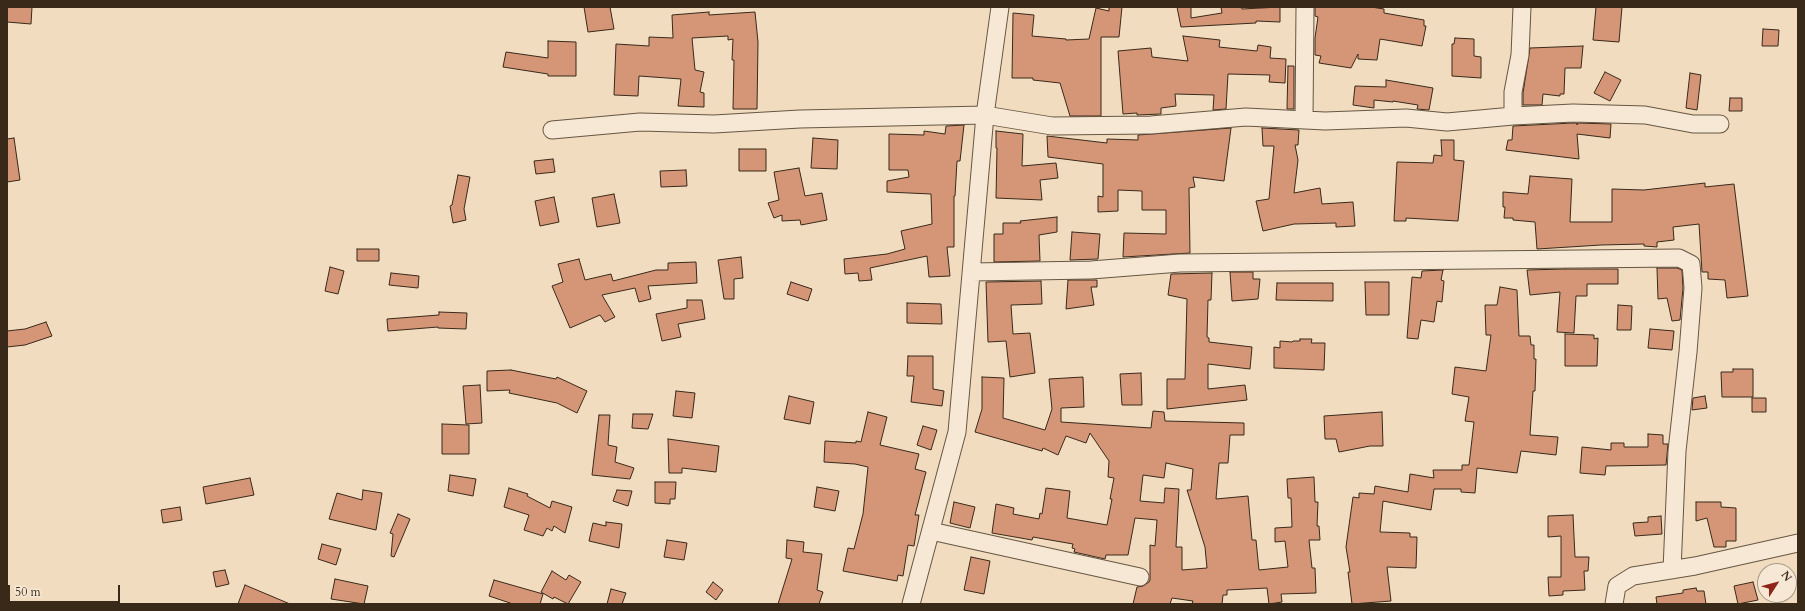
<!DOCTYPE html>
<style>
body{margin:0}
#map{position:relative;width:1805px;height:611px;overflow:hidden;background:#f1dcbf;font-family:Cardo,serif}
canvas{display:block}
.frame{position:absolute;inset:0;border:8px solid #382919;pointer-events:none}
.north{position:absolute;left:1757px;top:563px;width:40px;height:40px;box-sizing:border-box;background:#f6e8d5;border:1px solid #aa9c8a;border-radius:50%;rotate:54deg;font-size:11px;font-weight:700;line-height:16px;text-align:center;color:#382919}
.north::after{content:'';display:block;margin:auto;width:14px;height:18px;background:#8f2418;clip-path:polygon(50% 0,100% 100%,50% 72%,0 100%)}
.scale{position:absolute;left:8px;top:585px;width:112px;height:18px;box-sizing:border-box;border:2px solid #382919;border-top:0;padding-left:5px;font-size:12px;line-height:14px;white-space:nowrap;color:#382919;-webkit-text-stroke:3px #f6e8d5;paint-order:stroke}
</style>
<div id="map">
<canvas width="1805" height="611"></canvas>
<div class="frame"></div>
<div class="north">N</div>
<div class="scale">50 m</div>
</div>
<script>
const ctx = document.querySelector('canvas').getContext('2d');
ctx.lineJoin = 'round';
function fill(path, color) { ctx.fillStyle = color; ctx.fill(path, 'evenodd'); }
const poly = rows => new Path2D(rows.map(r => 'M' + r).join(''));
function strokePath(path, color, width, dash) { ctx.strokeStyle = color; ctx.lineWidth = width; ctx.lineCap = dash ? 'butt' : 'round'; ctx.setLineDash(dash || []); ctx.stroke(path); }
const building = poly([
 [7,7,32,7,31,24,7,22,7,7],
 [584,7,610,7,614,29,588,32,584,7],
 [1109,7,1122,7,1119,37,1101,37,1101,116,1070,116,1060,83,1033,80,1033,78,1012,78,1013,13,1034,15,1032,36,1066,39,1066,40,1089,39,1096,8,1109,11,1109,7],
 [1177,7,1191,7,1191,18,1222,13,1221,7,1241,7,1242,9,1280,7,1280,22,1256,21,1256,23,1181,27,1177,7],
 [1315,7,1371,7,1384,9,1384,13,1424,20,1424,26,1426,26,1422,46,1380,39,1377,60,1358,59,1358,54,1351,68,1319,63,1321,56,1315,55,1315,38,1318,17,1315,16,1315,7],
 [1596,7,1622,7,1619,42,1593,40,1596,7],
 [709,12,709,15,755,12,758,42,757,109,733,109,734,60,732,60,733,39,728,40,728,36,692,38,695,70,704,72,700,92,704,93,704,107,678,106,681,79,639,76,638,96,614,95,616,44,649,46,649,37,673,38,672,15,709,12],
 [1763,29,1779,30,1778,46,1762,46,1763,29],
 [1183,36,1220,40,1219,47,1257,51,1258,45,1271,47,1270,58,1286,59,1285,83,1269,82,1270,75,1228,74,1226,109,1213,110,1214,95,1175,94,1176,106,1161,108,1161,114,1137,115,1137,113,1123,114,1118,51,1151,48,1152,57,1188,61,1183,36],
 [1455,38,1474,39,1474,56,1481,57,1481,78,1452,76,1452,44,1454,44,1455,38],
 [548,41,576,42,576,76,548,76,548,74,503,67,506,52,548,58,548,41],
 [1583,46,1581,68,1565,68,1564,94,1560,94,1560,96,1543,94,1542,105,1523,105,1523,93,1530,48,1583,46],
 [1288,66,1294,66,1294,109,1287,109,1288,66],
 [1605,72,1621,80,1610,101,1594,93,1605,72],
 [1690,73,1701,75,1697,110,1686,108,1690,73],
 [1386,80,1433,88,1429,110,1417,109,1418,105,1393,101,1393,102,1374,100,1374,108,1353,105,1355,86,1386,87,1386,80],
 [1730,98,1742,98,1742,111,1729,111,1730,98],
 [1573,123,1577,123,1577,125,1578,123,1611,124,1610,138,1577,134,1579,159,1506,150,1508,140,1512,140,1513,126,1573,123],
 [964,125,960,161,957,161,955,196,954,196,954,247,947,247,950,276,929,277,927,256,870,268,872,280,859,281,858,273,845,274,844,259,887,254,905,249,901,231,932,224,931,194,887,192,887,181,909,177,908,170,889,170,889,134,924,135,924,131,945,134,946,126,964,125],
 [1231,128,1224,181,1193,177,1195,187,1189,188,1190,253,1123,257,1124,233,1166,234,1166,210,1142,210,1142,191,1118,190,1118,211,1098,212,1098,196,1103,197,1103,164,1048,157,1047,136,1107,143,1107,139,1138,140,1138,135,1231,128],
 [1262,128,1299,130,1298,145,1295,145,1298,160,1294,193,1320,188,1322,204,1353,202,1355,226,1336,227,1336,223,1294,224,1263,231,1256,201,1269,199,1274,146,1263,146,1262,128],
 [996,131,1023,134,1022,166,1056,163,1058,178,1040,180,1042,200,996,198,997,148,996,148,996,131],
 [14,138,20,180,7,182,7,139,14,138],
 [813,138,838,140,837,169,811,168,813,138],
 [1441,140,1454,140,1454,160,1464,161,1458,221,1406,218,1406,221,1394,221,1397,162,1433,163,1434,155,1442,156,1441,140],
 [739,149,766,149,766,171,739,171,739,149],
 [553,159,555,172,536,174,534,161,553,159],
 [799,168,805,196,822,193,827,220,801,225,800,220,782,221,782,215,774,218,768,203,779,200,774,172,799,168],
 [686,170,687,186,661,187,660,171,686,170],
 [458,175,470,177,464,209,466,220,453,223,450,206,452,205,458,175],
 [1530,176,1572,179,1570,222,1612,222,1612,189,1644,190,1705,183,1705,187,1734,184,1748,296,1727,298,1725,280,1708,279,1708,272,1702,272,1699,224,1673,227,1674,240,1657,242,1657,247,1644,246,1644,244,1601,245,1537,249,1535,222,1513,220,1513,218,1504,218,1505,207,1503,207,1503,192,1528,194,1530,176],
 [614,194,620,223,597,227,592,198,614,194],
 [554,197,559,222,540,226,535,201,554,197],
 [1057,217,1057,232,1039,235,1040,261,994,262,994,234,1003,234,1003,223,1021,223,1020,221,1057,217],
 [1072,232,1100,234,1098,259,1070,260,1072,232],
 [357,249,379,249,379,261,357,261,357,249],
 [741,257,743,278,734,279,734,299,724,299,718,260,741,257],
 [579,259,585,280,611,274,613,281,656,270,668,270,668,263,696,262,697,283,648,286,651,299,639,302,635,288,602,295,615,317,605,322,600,315,570,328,552,286,563,282,558,264,579,259],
 [330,267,344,271,338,294,325,291,330,267],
 [1657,268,1677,268,1682,270,1683,288,1680,320,1672,321,1667,298,1658,299,1657,268],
 [1565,269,1618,269,1618,284,1587,284,1587,296,1576,296,1574,333,1557,332,1560,292,1530,295,1527,270,1565,269],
 [1443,270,1441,280,1444,281,1442,302,1437,301,1434,322,1421,320,1418,339,1407,338,1412,277,1421,278,1422,271,1443,270],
 [1230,272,1253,272,1253,279,1260,279,1258,299,1232,301,1230,272],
 [391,273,419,276,418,288,389,285,391,273],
 [1212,273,1211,300,1208,300,1207,337,1209,338,1209,342,1252,347,1250,369,1208,364,1208,389,1245,385,1247,400,1167,409,1167,379,1185,379,1187,299,1168,295,1171,274,1212,273],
 [1068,280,1097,280,1097,287,1091,287,1094,305,1066,309,1068,280],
 [1041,281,1042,304,1011,305,1013,334,1030,333,1035,373,1010,377,1006,341,988,342,986,282,1041,281],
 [791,282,812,289,808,301,787,294,791,282],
 [1365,282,1389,282,1389,315,1366,315,1365,282],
 [1277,283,1333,283,1333,301,1276,300,1277,283],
 [1500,287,1517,290,1519,336,1530,336,1531,345,1534,345,1534,359,1536,359,1535,391,1533,391,1530,435,1558,437,1556,455,1521,451,1517,473,1477,468,1475,493,1461,492,1461,489,1434,489,1431,510,1383,501,1380,532,1410,533,1410,537,1417,537,1416,568,1387,567,1391,601,1352,604,1348,572,1350,572,1346,547,1353,497,1359,498,1359,493,1374,494,1375,486,1408,492,1410,474,1434,478,1433,470,1462,470,1462,465,1469,465,1474,422,1465,421,1469,397,1452,394,1455,367,1486,371,1491,335,1486,335,1485,305,1497,305,1500,287],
 [687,300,702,300,705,319,678,324,681,337,662,341,656,314,687,308,687,300],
 [907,303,941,304,942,324,907,323,907,303],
 [1618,305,1632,306,1631,330,1617,330,1618,305],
 [439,312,467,313,466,329,438,328,438,327,388,331,387,319,439,315,439,312],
 [46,322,52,336,25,345,7,347,7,331,25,329,46,322],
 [1650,329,1674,331,1672,350,1648,348,1650,329],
 [1565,334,1594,335,1594,339,1598,338,1597,366,1565,366,1565,334],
 [1300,339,1312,339,1311,343,1325,343,1324,370,1274,368,1274,347,1280,348,1280,341,1292,342,1293,341,1300,341,1300,339],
 [908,356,933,356,933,389,944,391,942,406,911,402,914,376,907,376,908,356],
 [1733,369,1753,369,1753,397,1722,397,1721,372,1733,372,1733,369],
 [511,370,556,379,557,377,587,391,577,413,557,403,509,393,510,390,487,391,487,371,511,370],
 [1141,373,1142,405,1122,405,1120,374,1141,373],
 [982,377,1004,378,1003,418,1045,430,1052,409,1049,379,1083,377,1084,407,1061,408,1061,422,1151,428,1153,411,1164,412,1165,421,1244,423,1244,435,1230,435,1228,463,1219,463,1216,499,1248,496,1252,540,1256,540,1259,570,1288,567,1285,541,1275,542,1275,528,1292,527,1291,498,1288,498,1287,479,1314,477,1315,502,1318,502,1317,526,1319,526,1320,540,1309,540,1312,568,1315,568,1316,593,1281,594,1282,602,1269,604,1267,588,1227,590,1227,595,1223,595,1222,604,1192,604,1193,601,1172,598,1170,604,1133,604,1137,587,1143,586,1149,582,1150,580,1150,545,1155,546,1157,520,1135,518,1128,555,1106,555,1105,559,1074,552,1075,549,1072,548,1073,544,1033,537,1032,540,992,533,996,504,1014,508,1013,514,1039,519,1040,513,1042,514,1046,488,1070,491,1067,518,1107,525,1112,499,1110,499,1114,478,1108,477,1109,461,1090,433,1086,443,1066,436,1058,455,1043,448,1042,451,975,432,982,409,982,377],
 [1166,463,1193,469,1191,490,1187,490,1205,547,1207,568,1182,570,1182,547,1176,547,1179,489,1165,488,1164,503,1140,501,1143,475,1164,478,1166,463],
 [480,385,482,423,466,424,463,386,480,385],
 [676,391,695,393,692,418,673,416,676,391],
 [789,396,814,402,810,424,784,419,789,396],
 [1705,396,1707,408,1692,410,1693,398,1705,396],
 [1752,398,1766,398,1766,412,1752,412,1752,398],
 [868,412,887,417,880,445,919,454,915,469,926,472,915,515,919,515,914,546,908,545,903,576,898,575,897,581,843,571,848,548,854,549,863,514,868,467,855,464,824,462,825,441,856,443,856,441,861,442,868,412],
 [1382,412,1383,446,1370,446,1339,452,1336,439,1325,439,1324,416,1382,412],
 [633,414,653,414,648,429,632,428,633,414],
 [599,415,610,415,608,445,617,447,615,462,634,468,630,479,592,475,599,415],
 [442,424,469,425,469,454,442,454,442,424],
 [923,426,937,430,931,450,917,445,923,426],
 [1648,434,1663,435,1663,444,1668,444,1666,465,1606,466,1605,475,1580,473,1582,447,1611,450,1611,443,1624,443,1624,447,1648,447,1648,434],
 [668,439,719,446,716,472,682,468,682,473,669,473,668,439],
 [450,475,476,479,473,496,448,491,450,475],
 [250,478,254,495,206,504,203,487,250,478],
 [655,482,676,482,675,499,670,499,670,504,655,503,655,482],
 [817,487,839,491,835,511,814,507,817,487],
 [509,488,528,494,527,496,550,508,552,501,572,507,565,533,554,526,552,531,547,528,543,536,524,530,529,515,504,507,509,488],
 [363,490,382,493,376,530,329,519,337,493,362,500,363,490],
 [617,490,632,491,628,506,613,501,617,490],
 [954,502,975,507,970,528,950,523,954,502],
 [1696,502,1721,502,1721,507,1736,508,1736,541,1726,541,1726,547,1714,547,1707,518,1696,521,1696,502],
 [180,507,182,520,163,523,161,510,180,507],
 [398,514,410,519,394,557,391,556,393,534,390,533,398,514],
 [1573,515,1575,557,1589,557,1588,571,1584,571,1585,590,1563,591,1563,595,1549,596,1548,577,1561,577,1561,536,1548,537,1548,516,1573,515],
 [1661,516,1662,534,1635,536,1633,523,1648,522,1648,517,1661,516],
 [606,522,622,524,619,548,589,541,593,523,606,526,606,522],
 [667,540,687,543,684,560,664,557,667,540],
 [787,540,804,542,803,552,822,554,817,590,823,592,819,604,778,604,792,559,786,558,787,540],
 [322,544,341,549,336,565,318,559,322,544],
 [971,557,990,561,984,594,964,590,971,557],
 [225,570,229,584,216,587,213,572,225,570],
 [552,571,566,580,569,575,581,582,568,604,554,597,553,599,541,592,552,571],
 [335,579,368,586,364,604,331,599,335,579],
 [494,580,543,594,540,604,513,604,489,596,494,580],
 [713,582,723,590,716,600,706,592,713,582],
 [1753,582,1758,600,1738,604,1734,586,1753,582],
 [245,585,290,604,238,604,245,585],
 [1696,588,1697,591,1704,591,1706,604,1657,604,1656,597,1683,593,1683,590,1696,588],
 [611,589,626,593,622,604,607,604,611,589]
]);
fill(building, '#d59678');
strokePath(building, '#382919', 1);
const street = poly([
 [1513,116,1513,92,1520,55,1522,7],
 [1304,120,1305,7],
 [552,130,640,122,714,124,800,119,985,115,1052,126,1151,125,1246,117,1325,121,1406,118,1447,122,1513,116,1573,113,1645,115,1693,124,1720,124],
 [972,272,1091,270,1180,263,1679,258,1691,264,1693,288,1688,352,1677,451,1672,570],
 [931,531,1140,577],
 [911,604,957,432,985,115,1000,7],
 [1614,604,1617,586,1633,576,1695,566,1798,543]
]);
strokePath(street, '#665642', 19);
strokePath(street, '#f6e8d5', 17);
</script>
